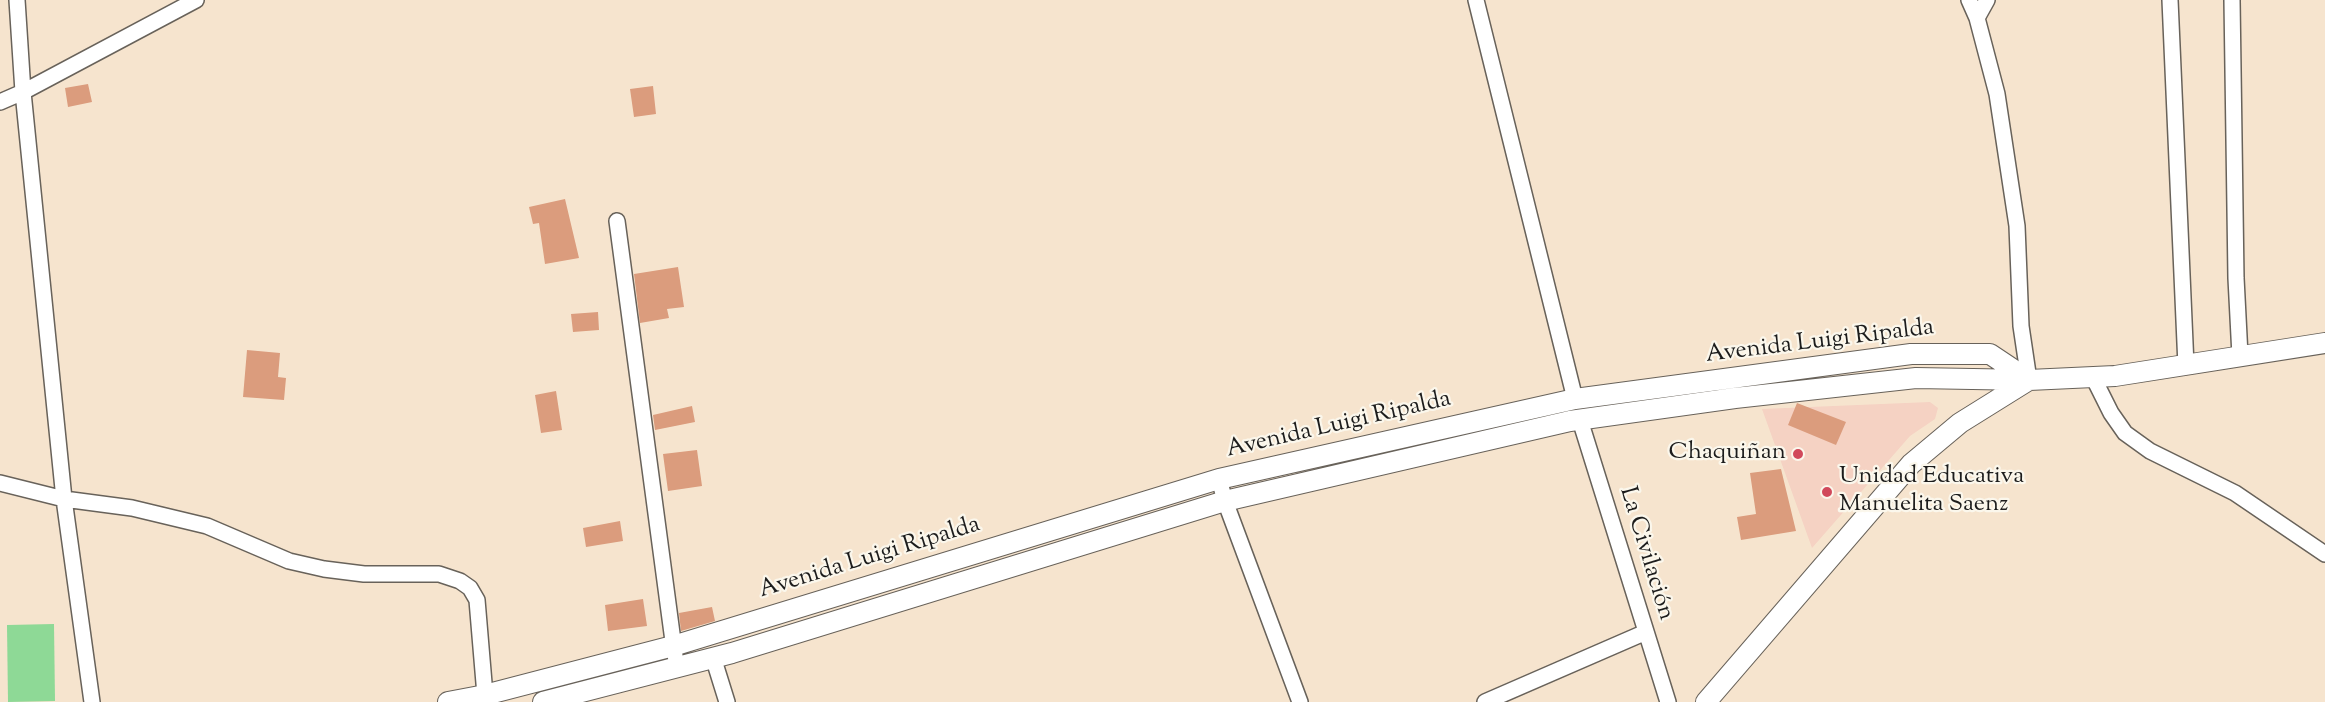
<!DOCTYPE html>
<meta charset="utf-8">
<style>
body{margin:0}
canvas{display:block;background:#f6e4ce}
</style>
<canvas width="2325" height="702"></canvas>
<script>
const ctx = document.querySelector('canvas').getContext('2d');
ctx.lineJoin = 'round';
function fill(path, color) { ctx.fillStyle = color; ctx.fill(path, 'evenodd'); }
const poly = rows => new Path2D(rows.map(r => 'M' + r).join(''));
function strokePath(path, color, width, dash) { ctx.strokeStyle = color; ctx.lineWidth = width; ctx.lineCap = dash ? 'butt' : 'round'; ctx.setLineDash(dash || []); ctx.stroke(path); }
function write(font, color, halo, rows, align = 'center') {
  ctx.font = font + ' "Sorts Mill Goudy",serif'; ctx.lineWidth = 4.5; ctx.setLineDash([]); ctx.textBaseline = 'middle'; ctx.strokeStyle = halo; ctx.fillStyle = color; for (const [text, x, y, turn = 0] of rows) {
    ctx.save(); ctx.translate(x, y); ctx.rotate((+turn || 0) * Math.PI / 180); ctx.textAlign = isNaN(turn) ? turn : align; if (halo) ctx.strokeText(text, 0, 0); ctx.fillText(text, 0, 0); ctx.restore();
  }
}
fill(poly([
 [1930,402,1938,408,1935,419,1910,436,1812,548,1762,409]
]), '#f5d2c3');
fill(poly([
 [54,624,55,701,8,702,7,625]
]), '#8ed996');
fill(poly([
 [88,84,92,102,68,107,65,88],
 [653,86,656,114,634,117,630,89],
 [565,199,579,258,545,264,539,223,533,224,529,207],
 [678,267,684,307,667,309,669,318,640,323,634,274],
 [598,312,599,330,573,332,571,314],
 [247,350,280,353,278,377,286,378,284,400,243,397],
 [556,391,562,430,541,433,535,395],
 [1797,403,1846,422,1836,445,1788,425],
 [692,406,695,422,655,430,653,415],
 [697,450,702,486,668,491,663,454],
 [1781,469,1796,531,1741,540,1737,517,1756,514,1750,473],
 [620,521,623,541,586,547,583,528],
 [643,599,647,626,608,631,605,605],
 [712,607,715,621,681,631,679,613]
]), '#db9c7d');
const minor = poly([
 [17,0,23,92,64,499,92,702],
 [1476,0,1575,399],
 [1969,0,1977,18,1997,94,2017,226,2021,326,2029,380],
 [2170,0,2186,366],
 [2232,0,2236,278,2240,356],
 [1977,18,1987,0],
 [0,102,23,92,196,0],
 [617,221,675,656],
 [2093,377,2111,413,2125,433,2150,451,2235,493,2325,554],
 [1580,420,1668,702],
 [1219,479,1225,501,1300,702],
 [0,483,64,499,132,508,207,526,289,561,324,569,364,574,439,574,460,581,470,588,477,600,485,695],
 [713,657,727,702],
 [1485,702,1646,632]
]);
const tertiary = poly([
 [448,702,485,695,673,646,1219,479,1575,399,1911,354,1990,354,2029,380],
 [543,702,732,653,1225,501,1570,421,1735,398,1916,378,2029,380,2115,376,2325,343],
 [1706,702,1911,464,1960,423,2029,380]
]);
strokePath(minor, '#68625a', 18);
strokePath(tertiary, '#68625a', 22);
strokePath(minor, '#fff', 15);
strokePath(tertiary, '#fff', 20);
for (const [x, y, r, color] of [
 [1798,454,6,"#d1495b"],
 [1827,492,6,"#d1495b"]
]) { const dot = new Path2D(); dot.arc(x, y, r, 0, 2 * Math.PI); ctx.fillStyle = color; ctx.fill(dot); strokePath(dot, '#fbf7ec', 2); }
write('24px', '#1c1c1c', '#fbf7ec', [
 ["Avenida Luigi Ripalda",1820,343,-7],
 ["Avenida Luigi Ripalda",1339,426,-13],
 ["La Civilación",1645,554,73],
 ["Avenida Luigi Ripalda",870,559,-17]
]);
write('24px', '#1c1c1c', '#fbf7ec', [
 ["Chaquiñan",1786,454],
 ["Unidad Educativa",1839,478,"left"],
 ["Manuelita Saenz",1839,506,"left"]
], 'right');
</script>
